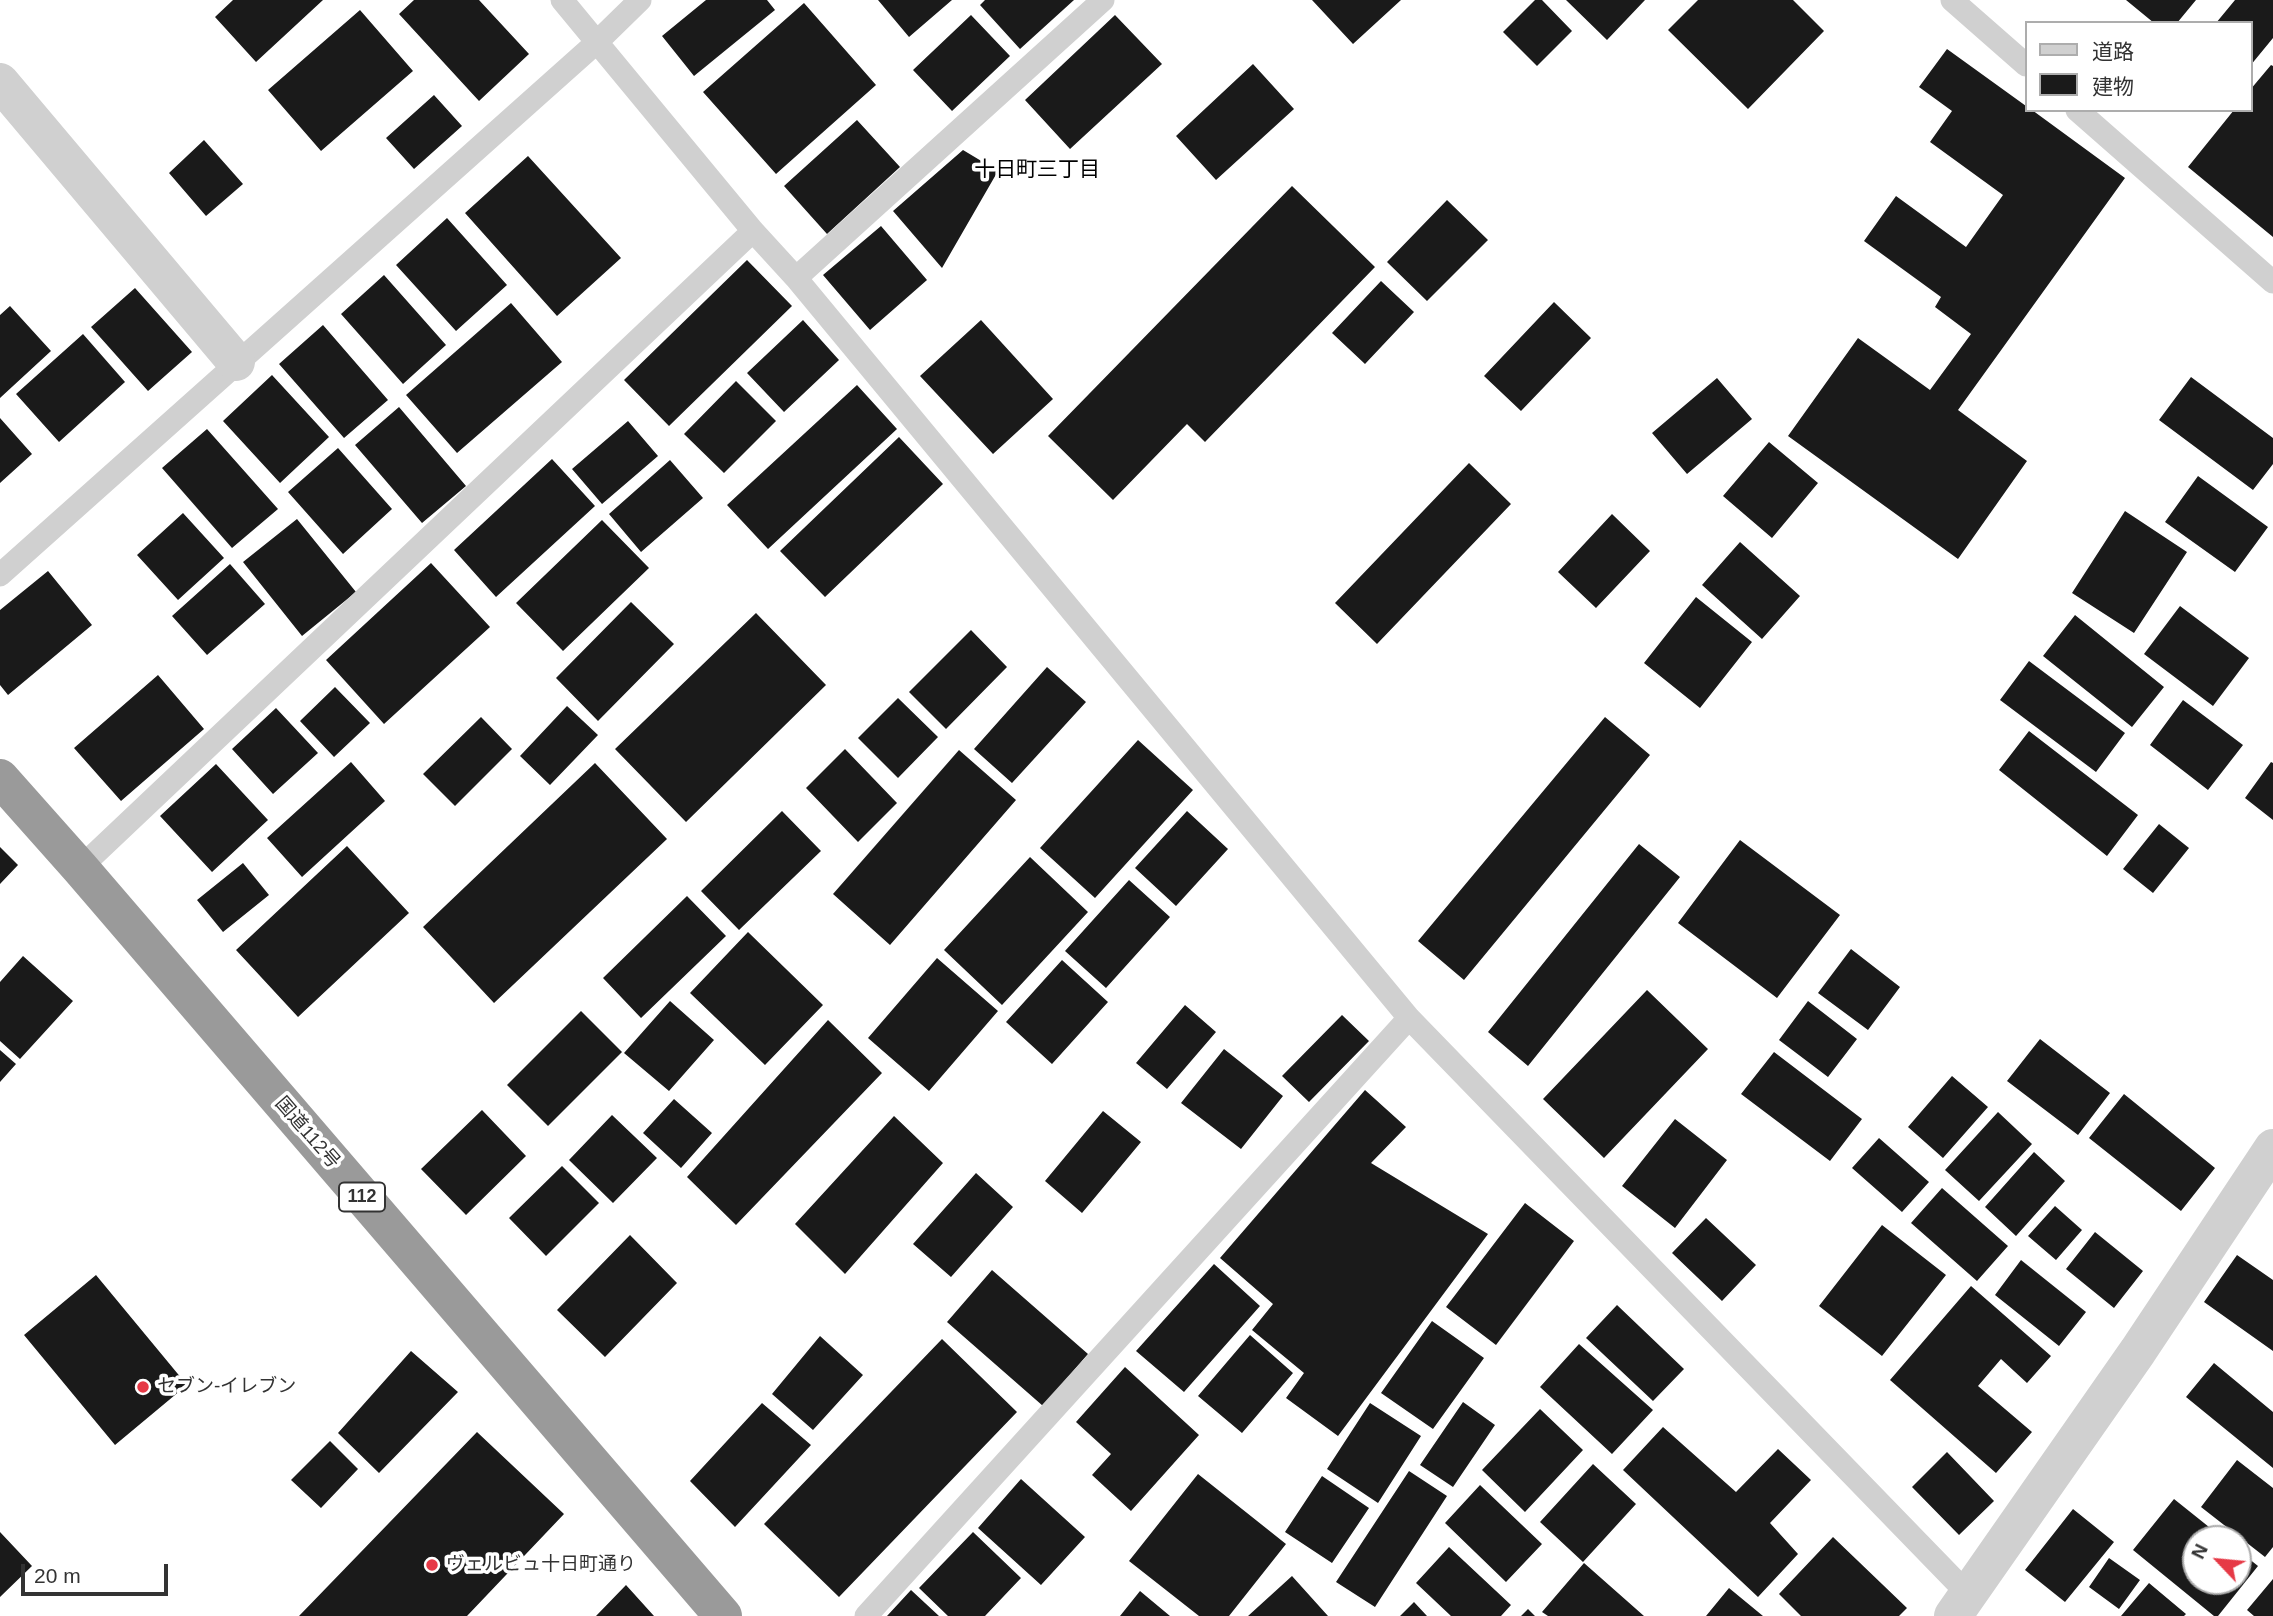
<!DOCTYPE html>
<meta charset="utf-8">
<style>
body{margin:0}
#map{position:relative;width:2273px;height:1616px;overflow:hidden;background:#fff;font-family:Helvetica,"Noto Sans JP",sans-serif}
canvas{display:block}
.legend{position:absolute;left:2025px;top:21px;width:228px;height:91px;box-sizing:border-box;background:#fff;border:2px solid #adadad;margin:0;padding:9px 12px;list-style:none;font-size:21px;color:#333}
.legend li{display:flex;align-items:center;gap:14px;height:35px}
.legend b{width:35px;border:2px solid #adadad}
.north{position:absolute;left:2182px;top:1525px;width:70px;height:70px;box-sizing:border-box;background:#fff;border:2px solid #adadad;border-radius:50%;rotate:296deg;font-size:19px;font-weight:700;line-height:28px;text-align:center;color:#333}
.north::after{content:'';display:block;margin:auto;width:24px;height:32px;background:#e63946;clip-path:polygon(50% 0,100% 100%,50% 72%,0 100%)}
.scale{position:absolute;left:21px;top:1564px;width:147px;height:32px;box-sizing:border-box;border:4px solid #333;border-top:0;padding-left:9px;font-size:21px;line-height:24px;white-space:nowrap;color:#333;-webkit-text-stroke:5px #fff;paint-order:stroke}
</style>
<div id="map">
<canvas width="2273" height="1616"></canvas>
<ul class="legend">
<li><b style="height:9px;background:#d0d0d0"></b>道路</li>
<li><b style="height:19px;background:#1a1a1a"></b>建物</li>
</ul>
<div class="north">N</div>
<div class="scale">20 m</div>
</div>
<script>
const ctx = document.querySelector('canvas').getContext('2d');
ctx.lineJoin = 'round';
function fill(path, color) { ctx.fillStyle = color; ctx.fill(path, 'evenodd'); }
const poly = rows => new Path2D(rows.map(r => 'M' + r).join(''));
function strokePath(path, color, width, dash) { ctx.strokeStyle = color; ctx.lineWidth = width; ctx.lineCap = dash ? 'butt' : 'round'; ctx.setLineDash(dash || []); ctx.stroke(path); }
function write(font, color, halo, rows, align = 'center') {
  ctx.font = font + ' Helvetica,"Noto Sans JP",sans-serif'; ctx.lineWidth = 7; ctx.setLineDash([]); ctx.textBaseline = 'middle'; ctx.strokeStyle = halo; ctx.fillStyle = color; for (const [text, x, y, turn = 0] of rows) {
    ctx.save(); ctx.translate(x, y); ctx.rotate((+turn || 0) * Math.PI / 180); ctx.textAlign = isNaN(turn) ? turn : align; if (halo) ctx.strokeText(text, 0, 0); ctx.fillText(text, 0, 0); ctx.restore();
  }
}
fill(poly([
 [233,0,323,0,256,62,215,17],
 [414,0,479,0,529,54,479,101,399,14],
 [706,0,767,0,775,10,694,76,662,36],
 [878,0,952,0,909,37],
 [985,0,1074,0,1020,49,980,5],
 [1312,0,1401,0,1353,44],
 [1535,0,1542,0,1572,31,1537,66,1503,32],
 [1566,0,1645,0,1607,40],
 [1698,0,1793,0,1824,31,1748,109,1668,30],
 [2126,0,2196,0,2177,23,2154,23],
 [2235,0,2273,0,2273,38,2250,66,2250,23,2216,23],
 [804,3,876,85,776,174,703,92],
 [360,10,413,71,321,151,268,90],
 [971,15,1010,56,952,111,913,70],
 [1115,15,1162,64,1070,149,1025,100],
 [1947,49,2026,106,2026,110,2032,110,2125,178,1958,410,2027,461,1958,559,1788,436,1858,338,1930,390,1971,334,1935,307,1941,297,1864,241,1896,196,1966,247,2003,195,1930,142,1952,111,1919,87],
 [1253,64,1294,109,1216,180,1176,136],
 [2271,65,2273,66,2273,237,2188,167,2234,110,2250,110,2250,90],
 [434,95,462,126,414,169,386,138],
 [857,120,900,167,827,234,784,186],
 [204,140,243,184,206,216,169,173],
 [963,150,998,171,942,268,893,211],
 [528,156,621,258,557,316,465,213],
 [1292,186,1375,267,1205,442,1187,424,1113,500,1048,436],
 [1447,200,1488,240,1427,301,1387,262],
 [447,218,507,285,456,331,396,265],
 [881,226,927,280,870,330,823,275],
 [747,260,792,306,669,426,624,380],
 [384,275,446,345,403,384,341,314],
 [1381,281,1414,312,1365,364,1332,333],
 [135,288,192,352,148,391,91,327],
 [1554,302,1591,338,1521,411,1484,376],
 [511,303,562,362,457,453,406,395],
 [10,306,51,351,0,398,0,315],
 [803,320,839,360,784,412,747,373],
 [981,320,1053,399,993,454,920,376],
 [323,325,388,400,344,438,279,364],
 [83,334,125,382,59,442,16,394],
 [272,375,329,437,280,483,223,421],
 [2191,377,2273,438,2273,464,2253,490,2159,420],
 [1717,378,1752,419,1687,474,1652,433],
 [736,381,776,421,724,473,684,434],
 [857,385,897,429,768,549,727,505],
 [399,407,466,486,422,523,355,445],
 [0,418,32,454,0,483],
 [628,421,658,456,602,504,572,469],
 [207,429,278,509,232,548,162,468],
 [899,437,943,484,825,597,780,551],
 [1769,442,1818,483,1772,538,1723,496],
 [338,448,392,509,343,554,288,492],
 [552,459,595,506,496,597,454,550],
 [670,460,703,498,641,552,609,514],
 [1469,463,1511,504,1377,644,1335,603],
 [2198,476,2268,527,2235,572,2165,522],
 [2125,511,2187,552,2134,633,2072,593],
 [183,513,224,558,178,600,137,555],
 [1612,514,1650,551,1596,608,1558,572],
 [297,519,356,592,302,636,243,562],
 [602,520,649,568,563,651,516,603],
 [1740,542,1800,596,1762,639,1702,585],
 [431,563,490,627,384,724,326,660],
 [230,564,265,604,207,655,172,616],
 [48,571,92,625,8,695,0,685,0,610],
 [1696,597,1752,642,1700,708,1644,663],
 [631,602,674,644,598,721,556,678],
 [2180,606,2249,658,2213,706,2144,654],
 [756,613,826,685,686,822,615,749],
 [2075,615,2164,687,2132,727,2043,656],
 [971,630,1007,667,946,729,909,692],
 [2029,661,2125,733,2096,772,2000,700],
 [1047,667,1086,702,1012,783,974,749],
 [158,675,204,729,121,801,74,748],
 [335,687,370,723,334,757,300,721],
 [898,698,938,737,898,778,858,738],
 [2183,700,2243,745,2208,790,2150,745],
 [567,706,598,735,550,785,520,756],
 [276,708,318,753,273,794,232,749],
 [481,717,512,749,455,806,423,774],
 [1605,717,1650,755,1464,980,1418,941],
 [2029,731,2138,815,2107,856,1999,770],
 [1138,740,1193,790,1095,898,1040,848],
 [845,749,897,803,858,842,806,788],
 [959,750,1016,800,890,945,833,894],
 [351,762,385,801,302,877,267,838],
 [2271,762,2273,763,2273,820,2245,798],
 [595,763,667,839,494,1003,423,927],
 [216,764,268,820,212,872,160,816],
 [782,811,821,851,739,930,701,891],
 [1187,811,1228,849,1176,906,1135,868],
 [2159,824,2189,848,2153,893,2123,869],
 [1740,840,1840,915,1777,998,1678,923],
 [1639,844,1680,877,1528,1066,1488,1032],
 [347,846,409,913,298,1017,236,950],
 [0,847,18,865,0,884],
 [1030,857,1088,912,1002,1005,944,950],
 [243,863,269,895,223,932,197,900],
 [1129,880,1170,917,1106,988,1065,951],
 [687,896,726,936,641,1018,603,978],
 [748,932,823,1005,765,1065,690,993],
 [1851,949,1900,987,1868,1030,1818,993],
 [23,956,73,1001,20,1059,0,1041,0,982],
 [937,958,998,1011,929,1091,868,1038],
 [1062,960,1108,1002,1052,1064,1006,1022],
 [1647,990,1708,1049,1604,1158,1543,1099],
 [670,1001,714,1040,669,1091,624,1053],
 [1808,1001,1857,1039,1828,1077,1779,1040],
 [1185,1005,1216,1032,1167,1089,1136,1063],
 [581,1011,622,1052,548,1126,507,1085],
 [1342,1015,1369,1041,1309,1102,1282,1076],
 [828,1020,882,1073,736,1225,687,1177],
 [2040,1039,2110,1093,2078,1135,2007,1081],
 [1224,1049,1283,1096,1241,1149,1181,1103],
 [0,1050,16,1064,0,1082],
 [1774,1052,1862,1119,1830,1161,1741,1094],
 [1952,1076,1988,1107,1943,1158,1908,1127],
 [1365,1090,1406,1127,1371,1163,1488,1234,1338,1436,1286,1398,1304,1373,1252,1330,1273,1304,1220,1258],
 [2124,1094,2215,1168,2181,1211,2089,1138],
 [674,1099,712,1133,681,1168,643,1133],
 [482,1110,526,1156,466,1215,421,1169],
 [1103,1111,1141,1142,1082,1213,1045,1181],
 [1998,1112,2032,1144,1979,1201,1945,1170],
 [612,1115,657,1158,613,1203,569,1160],
 [894,1116,943,1163,845,1274,795,1224],
 [1675,1119,1727,1160,1675,1228,1622,1186],
 [1879,1138,1929,1182,1902,1212,1852,1168],
 [2034,1152,2065,1181,2016,1236,1985,1207],
 [562,1166,599,1203,546,1256,509,1218],
 [976,1173,1013,1207,951,1277,913,1244],
 [1942,1188,2008,1246,1977,1281,1911,1223],
 [1525,1203,1574,1241,1496,1345,1446,1307],
 [2055,1206,2082,1230,2056,1260,2028,1236],
 [1706,1218,1756,1265,1722,1301,1672,1253],
 [1882,1225,1946,1275,1882,1356,1819,1306],
 [2095,1232,2143,1271,2114,1308,2066,1269],
 [630,1235,677,1283,605,1357,557,1310],
 [2237,1255,2273,1280,2273,1351,2204,1302],
 [2021,1260,2086,1312,2059,1346,1995,1295],
 [1214,1264,1260,1306,1184,1392,1136,1351],
 [992,1270,1088,1354,1043,1406,947,1322],
 [96,1275,187,1385,115,1445,24,1335],
 [1971,1286,2051,1356,2027,1383,2001,1359,1978,1386,2032,1432,1996,1473,1890,1380],
 [1617,1305,1684,1369,1653,1401,1586,1338],
 [1432,1321,1484,1358,1433,1429,1381,1393],
 [1250,1335,1293,1373,1242,1433,1198,1396],
 [820,1336,863,1375,813,1430,772,1394],
 [942,1339,1017,1412,839,1597,764,1524],
 [1579,1344,1653,1410,1612,1454,1540,1387],
 [411,1351,458,1392,379,1473,338,1433],
 [2214,1363,2273,1412,2273,1468,2186,1397],
 [1125,1367,1199,1435,1131,1511,1092,1475,1111,1454,1076,1422],
 [1463,1402,1495,1425,1453,1487,1420,1465],
 [762,1403,811,1445,735,1527,690,1481],
 [1370,1403,1421,1436,1378,1503,1327,1469],
 [1540,1409,1583,1450,1525,1512,1482,1470],
 [1663,1427,1736,1492,1778,1449,1811,1480,1770,1523,1798,1554,1758,1597,1623,1470],
 [477,1432,564,1514,467,1616,299,1616],
 [330,1441,358,1469,321,1508,291,1480],
 [1947,1452,1994,1501,1959,1535,1912,1487],
 [2237,1460,2273,1488,2273,1547,2265,1557,2201,1507],
 [1593,1464,1636,1504,1583,1562,1540,1522],
 [1409,1471,1447,1496,1375,1607,1336,1582],
 [1198,1474,1286,1544,1229,1616,1199,1616,1129,1561],
 [1322,1476,1369,1508,1332,1563,1285,1532],
 [1021,1479,1085,1537,1041,1585,978,1528],
 [1480,1485,1542,1544,1506,1582,1445,1523],
 [2174,1499,2224,1539,2196,1539,2196,1581,2238,1581,2238,1550,2258,1566,2218,1616,2214,1616,2133,1550],
 [2073,1509,2114,1542,2065,1602,2025,1570],
 [0,1532,32,1566,0,1597],
 [973,1532,1021,1578,985,1616,948,1616,919,1588],
 [1833,1537,1907,1608,1899,1616,1801,1616,1779,1594],
 [1449,1547,1511,1605,1501,1616,1451,1616,1416,1583],
 [2109,1558,2140,1580,2119,1609,2089,1587],
 [1584,1563,1644,1616,1548,1616,1542,1612],
 [1292,1576,1328,1616,1248,1616],
 [2273,1579,2273,1616,2254,1616,2247,1610],
 [2149,1583,2186,1614,2184,1616,2121,1616],
 [626,1585,654,1616,596,1616],
 [1729,1588,1763,1616,1706,1616],
 [911,1590,939,1616,887,1616],
 [1140,1591,1170,1616,1120,1616],
 [1414,1602,1427,1616,1400,1616],
 [1528,1609,1535,1616,1521,1616]
]), '#1a1a1a');
strokePath(poly([
 [562,0,753,231,796,278,1409,1018,1968,1594],
 [1952,0,2026,65],
 [2077,110,2273,282],
 [796,278,1103,0],
 [0,575,596,43,640,0],
 [80,868,753,231],
 [866,1616,1409,1018]
]), '#d0d0d0', 23);
strokePath(poly([
 [0,82,236,362],
 [1953,1616,2138,1351,2273,1148]
]), '#d0d0d0', 38);
strokePath(poly([
 [0,778,80,868,723,1616]
]), '#9a9a9a', 38);
for (const [x, y, r, color] of [
 [143,1387,7,"#e63946"],
 [432,1565,7,"#e63946"]
]) { const dot = new Path2D(); dot.arc(x, y, r, 0, 2 * Math.PI); ctx.fillStyle = color; ctx.fill(dot); strokePath(dot, '#fff', 2.5); }
for (const [x, y, w] of [
 [362,1197,46]
]) { const box = new Path2D(); box.roundRect(x - w / 2, y - 14.5, w, 29, 5); ctx.fillStyle = '#fff'; ctx.fill(box); strokePath(box, '#333', 2); }
write('bold 18px', '#333', null, [
 ["112",362,1197]
]);
write('19px', '#333', '#fff', [
 ["国道112号",307,1133,49]
]);
write('19px', '#333', '#fff', [
 ["セブン-イレブン",157,1387],
 ["ヴェルビュ十日町通り",446,1565]
], 'left');
write('21px', '#000', '#fff', [
 ["十日町三丁目",1037,170]
]);
</script>
